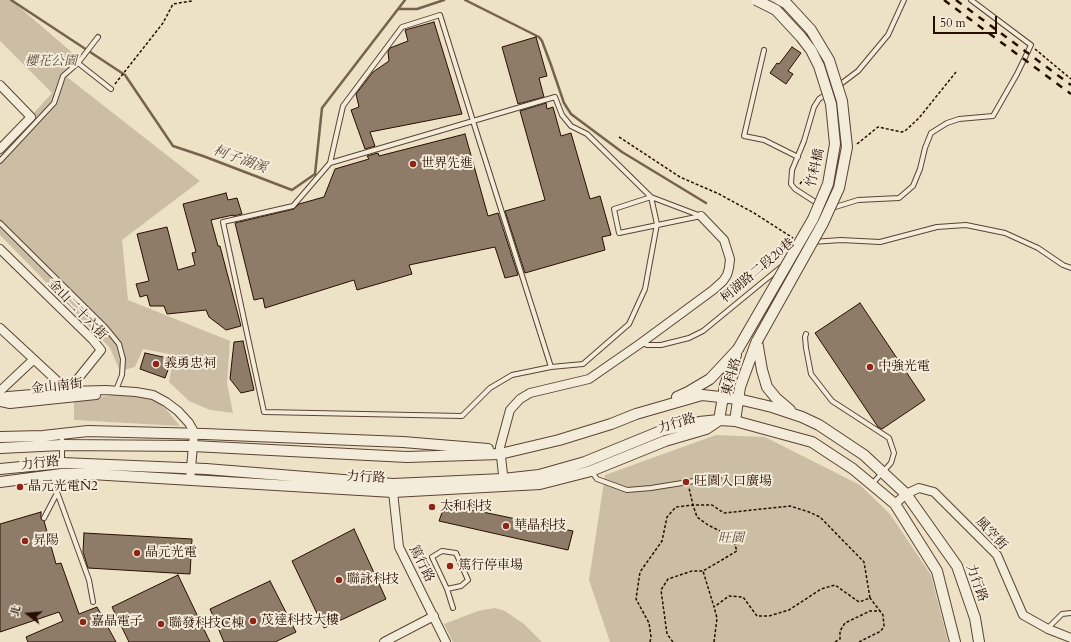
<!DOCTYPE html>
<meta charset="utf-8">
<style>
body{margin:0}
#map{position:relative;width:1071px;height:642px;overflow:hidden;background:#eee2c6;font-family:Cardo,"Noto Serif TC",serif}
canvas{display:block}
.north{position:absolute;left:8px;top:594px;width:40px;height:40px;-webkit-text-stroke:3px #f4ecda;paint-order:stroke;rotate:286deg;font-size:11px;font-weight:700;line-height:16px;text-align:center;color:#280e02}
.north::after{content:'';display:block;margin:auto;width:14px;height:18px;background:#280e02;clip-path:polygon(50% 0,100% 100%,50% 72%,0 100%)}
.scale{position:absolute;left:933px;top:16px;width:64px;height:18px;box-sizing:border-box;border:2px solid #280e02;border-top:0;padding-left:5px;font-size:12px;line-height:14px;white-space:nowrap;color:#280e02;-webkit-text-stroke:3px #f4ecda;paint-order:stroke}
</style>
<div id="map">
<canvas width="1071" height="642"></canvas>
<div class="north">北</div>
<div class="scale">50 m</div>
</div>
<script>
const ctx = document.querySelector('canvas').getContext('2d');
ctx.lineJoin = 'round';
function fill(path, color) { ctx.fillStyle = color; ctx.fill(path, 'evenodd'); }
const poly = rows => new Path2D(rows.map(r => 'M' + r).join(''));
function strokePath(path, color, width, dash) { ctx.strokeStyle = color; ctx.lineWidth = width; ctx.lineCap = dash ? 'butt' : 'round'; ctx.setLineDash(dash || []); ctx.stroke(path); }
function write(font, color, halo, rows, align = 'center') {
  ctx.font = font + ' Cardo,"Noto Serif TC",serif'; ctx.lineWidth = 4; ctx.setLineDash([]); ctx.textBaseline = 'middle'; ctx.strokeStyle = halo; ctx.fillStyle = color; for (const [text, x, y, turn = 0] of rows) {
    ctx.save(); ctx.translate(x, y); ctx.rotate((+turn || 0) * Math.PI / 180); ctx.textAlign = isNaN(turn) ? turn : align; if (halo) ctx.strokeText(text, 0, 0); ctx.fillText(text, 0, 0); ctx.restore();
  }
}
fill(poly([
 [0,0,11,0,82,61,67,77,200,181,122,240,128,300,230,341,227,383,233,413,210,410,189,401,169,382,174,355,143,349,135,367,120,371,110,348,0,235,0,150,52,93,0,41],
 [124,394,154,398,165,408,180,426,74,420,74,400],
 [716,435,765,437,860,485,890,514,931,575,948,642,610,642,589,580,605,475],
 [495,608,505,611,524,624,542,642,453,642,444,624,478,611]
]), '#ccbea5');
strokePath(poly([
 [11,0,125,75,173,146,203,156,292,190,315,174,322,108,405,0],
 [465,0,539,37,542,41,551,65,564,103,571,114,622,152,706,203],
 [398,9,417,9,444,0]
]), '#77624f', 2.5);
const building = poly([
 [434,22,462,114,370,132,375,146,365,149,351,110,359,107,356,94,373,72,389,61,388,52,390,48,408,41,405,30,434,22],
 [536,37,547,76,539,78,544,97,518,104,502,47,536,37],
 [792,47,801,53,788,71,793,74,786,84,770,73,777,63,779,64,792,47],
 [546,103,547,109,553,107,561,136,571,133,590,199,600,196,611,235,602,237,605,250,525,273,505,211,545,200,520,111,546,103],
 [465,134,488,216,498,213,518,275,505,278,495,247,409,265,412,274,357,290,354,280,265,308,263,298,254,300,235,223,294,209,299,204,324,197,335,169,369,159,367,156,378,153,379,156,465,134],
 [226,193,228,200,237,198,242,214,233,216,233,215,211,220,218,246,220,246,241,326,226,330,209,317,206,310,167,314,164,306,150,306,147,295,140,297,136,284,149,281,137,234,167,227,178,270,195,265,192,253,196,252,183,204,226,193],
 [860,303,925,400,882,429,878,427,815,333,860,303],
 [243,341,254,390,241,393,230,379,234,342,243,341],
 [145,353,172,359,165,378,140,369,145,353],
 [445,504,573,531,568,550,439,521,445,504],
 [41,512,41,519,44,521,56,564,61,563,79,614,97,607,116,642,28,642,26,637,63,621,59,612,0,632,0,524,41,512],
 [354,529,386,599,324,628,292,561,354,529],
 [84,533,192,539,190,574,88,568,83,552,84,533],
 [178,575,210,642,129,642,112,607,178,575],
 [270,581,296,632,275,642,224,642,210,609,270,581]
]);
fill(building, '#8f7c68');
strokePath(building, '#280e02', 1);
const service = poly([
 [764,50,744,136,764,140,798,157],
 [78,63,98,37],
 [838,86,858,71,888,35,904,0],
 [0,161,54,103,63,76,78,63,111,89],
 [330,163,473,121,555,97,562,115,571,126,587,134,651,197,657,224,645,289,629,324,583,364,551,367,512,375,490,388,462,416,264,412,223,222,293,206,330,163,343,106,402,27,440,15,473,121,551,367],
 [651,197,701,216,619,233,614,209,651,197],
 [832,208,858,200,899,198,913,186,920,169,925,148,931,133,947,123,959,119,993,116,1017,74,1031,45,971,0],
 [824,212,826,209,795,189,791,184,792,170,804,141,814,107,819,99,828,93],
 [0,223,106,328,119,344,123,359,122,375,116,390],
 [812,242,841,240,880,242,937,227,966,225,1005,233,1038,248,1063,265,1071,268],
 [800,251,817,225],
 [806,334,805,337,806,348,811,374,832,401,889,438,894,453,891,463,872,484],
 [642,343,647,345,661,345,689,338,703,331,781,267],
 [62,434,62,463],
 [591,471,597,479,627,490,651,488,719,477],
 [57,492,89,580,93,602],
 [44,518,56,495,62,474],
 [447,589,461,586,468,580,456,553,442,551,432,557,447,589,453,608],
 [1048,628,1062,614,1071,613]
]);
const minor = poly([
 [0,85,31,117,0,149],
 [0,249,93,340,101,350,68,391],
 [0,328,68,391],
 [0,391,33,360],
 [0,398,8,396,69,391,105,390,136,392,153,395,166,402,178,411,189,423,193,430,194,434,190,480],
 [0,402,10,404,96,395],
 [504,484,500,447,510,410,520,399,530,393,589,379,641,343,713,290,723,281,727,275,729,268,730,259,724,240,701,216],
 [393,492,399,547,446,642],
 [895,504,906,494,919,488,934,492,997,555,1023,615,1048,629,1071,638],
 [384,642,434,616]
]);
const tertiary = poly([
 [757,341,762,370,767,387,776,398,790,410],
 [677,397,688,392,710,379,738,349],
 [719,420,725,385,736,355],
 [735,421,740,387,756,343],
 [0,437,43,436,88,431,204,434,403,442,488,449],
 [0,448,62,445,193,446,407,457,500,454,559,440,611,424,636,414,702,395,738,399,772,407,802,417,819,425,864,455,906,494,957,566,975,618,979,642],
 [0,469,62,463,206,469,393,484,503,479,539,475,585,462,661,431,699,422,719,420,735,421,812,442,853,469,895,504,937,571,955,642],
 [0,482,62,474,91,474,393,492,540,484,591,471,665,441,706,429,718,421]
]);
strokePath(service, '#5a4333', 6);
strokePath(minor, '#5a4333', 10);
strokePath(tertiary, '#5a4333', 12);
strokePath(poly([
 [1035,49,1071,79],
 [115,84,163,23,173,4,192,1,193,0],
 [619,137,680,177,719,194,754,213,793,238],
 [857,144,878,127,902,132,905,131,919,118,956,72],
 [800,184,802,181,820,171],
 [650,642,651,637,649,623,636,599,640,572,662,541,667,517,676,507,693,505,712,505,724,513,790,506,809,512,820,517,864,562,870,598,859,602,835,585,821,589,789,610,769,616,757,616,743,597,729,596,714,607,703,571,737,551,732,537,708,525,697,517,693,505,689,488],
 [673,642,667,634,661,590,668,579,692,571,703,571],
 [714,642,717,618,714,607],
 [835,642,840,639,840,631,845,623,870,611,880,611,870,598],
 [859,642,881,631,884,626,883,615,880,611]
]), '#280e02', 1.5, [3, 2]);
strokePath(service, '#f4ecda', 4);
strokePath(minor, '#f4ecda', 8);
strokePath(tertiary, '#f4ecda', 10);
strokePath(poly([
 [944,0,1071,94],
 [956,0,1071,85]
]), '#280e02', 2.5, [7, 7]);
const tertiaryBridge = poly([
 [757,341,823,223,839,188,847,147,842,101,829,60,811,30,787,4,780,0],
 [738,349,813,219,828,184,835,144,831,104,819,66,811,50,801,37,776,10,756,0]
]);
strokePath(tertiaryBridge, '#5a4333', 12, []);
strokePath(tertiaryBridge, '#f4ecda', 10);
for (const [x, y, r, color] of [
 [413,164,4,"#8f2418"],
 [156,364,4,"#8f2418"],
 [870,367,4,"#8f2418"],
 [686,482,4,"#8f2418"],
 [20,487,4,"#8f2418"],
 [432,507,4,"#8f2418"],
 [506,526,4,"#8f2418"],
 [25,541,4,"#8f2418"],
 [137,553,4,"#8f2418"],
 [450,566,4,"#8f2418"],
 [339,580,4,"#8f2418"],
 [253,621,4,"#8f2418"],
 [83,622,4,"#8f2418"],
 [161,624,4,"#8f2418"]
]) { const dot = new Path2D(); dot.arc(x, y, r, 0, 2 * Math.PI); ctx.fillStyle = color; ctx.fill(dot); strokePath(dot, '#f4ecda', 1.5); }
write('italic 13px', '#614c3b', '#f4ecda', [
 ["櫻花公園",51,62],
 ["旺園",731,539]
]);
write('13px', '#280e02', '#f4ecda', [
 ["世界先進",421,164],
 ["義勇忠祠",164,364],
 ["中強光電",878,367],
 ["旺園入口廣場",694,482],
 ["晶元光電N2",28,487],
 ["太和科技",440,507],
 ["華晶科技",514,526],
 ["昇陽",33,541],
 ["晶元光電",145,553],
 ["篤行停車場",458,566],
 ["聯詠科技",347,580],
 ["茂達科技大樓",261,621],
 ["嘉晶電子",91,622],
 ["聯發科技C棟",169,624]
], 'left');
write('13px', '#280e02', '#f4ecda', [
 ["竹科橋",816,168,-77],
 ["柯湖路二段20巷",758,271,-40],
 ["金山二十六街",77,310,46],
 ["東科路",732,377,-74],
 ["金山南街",57,387,-6],
 ["力行路",677,424,-17],
 ["力行路",40,464,-6],
 ["力行路",366,478,3],
 ["風空街",991,534,47],
 ["篤行路",421,564,63],
 ["力行路",976,583,70]
]);
write('italic 14px', '#634d3c', '#f4ecda', [
 ["柯子湖溪",240,160,20]
]);
</script>
